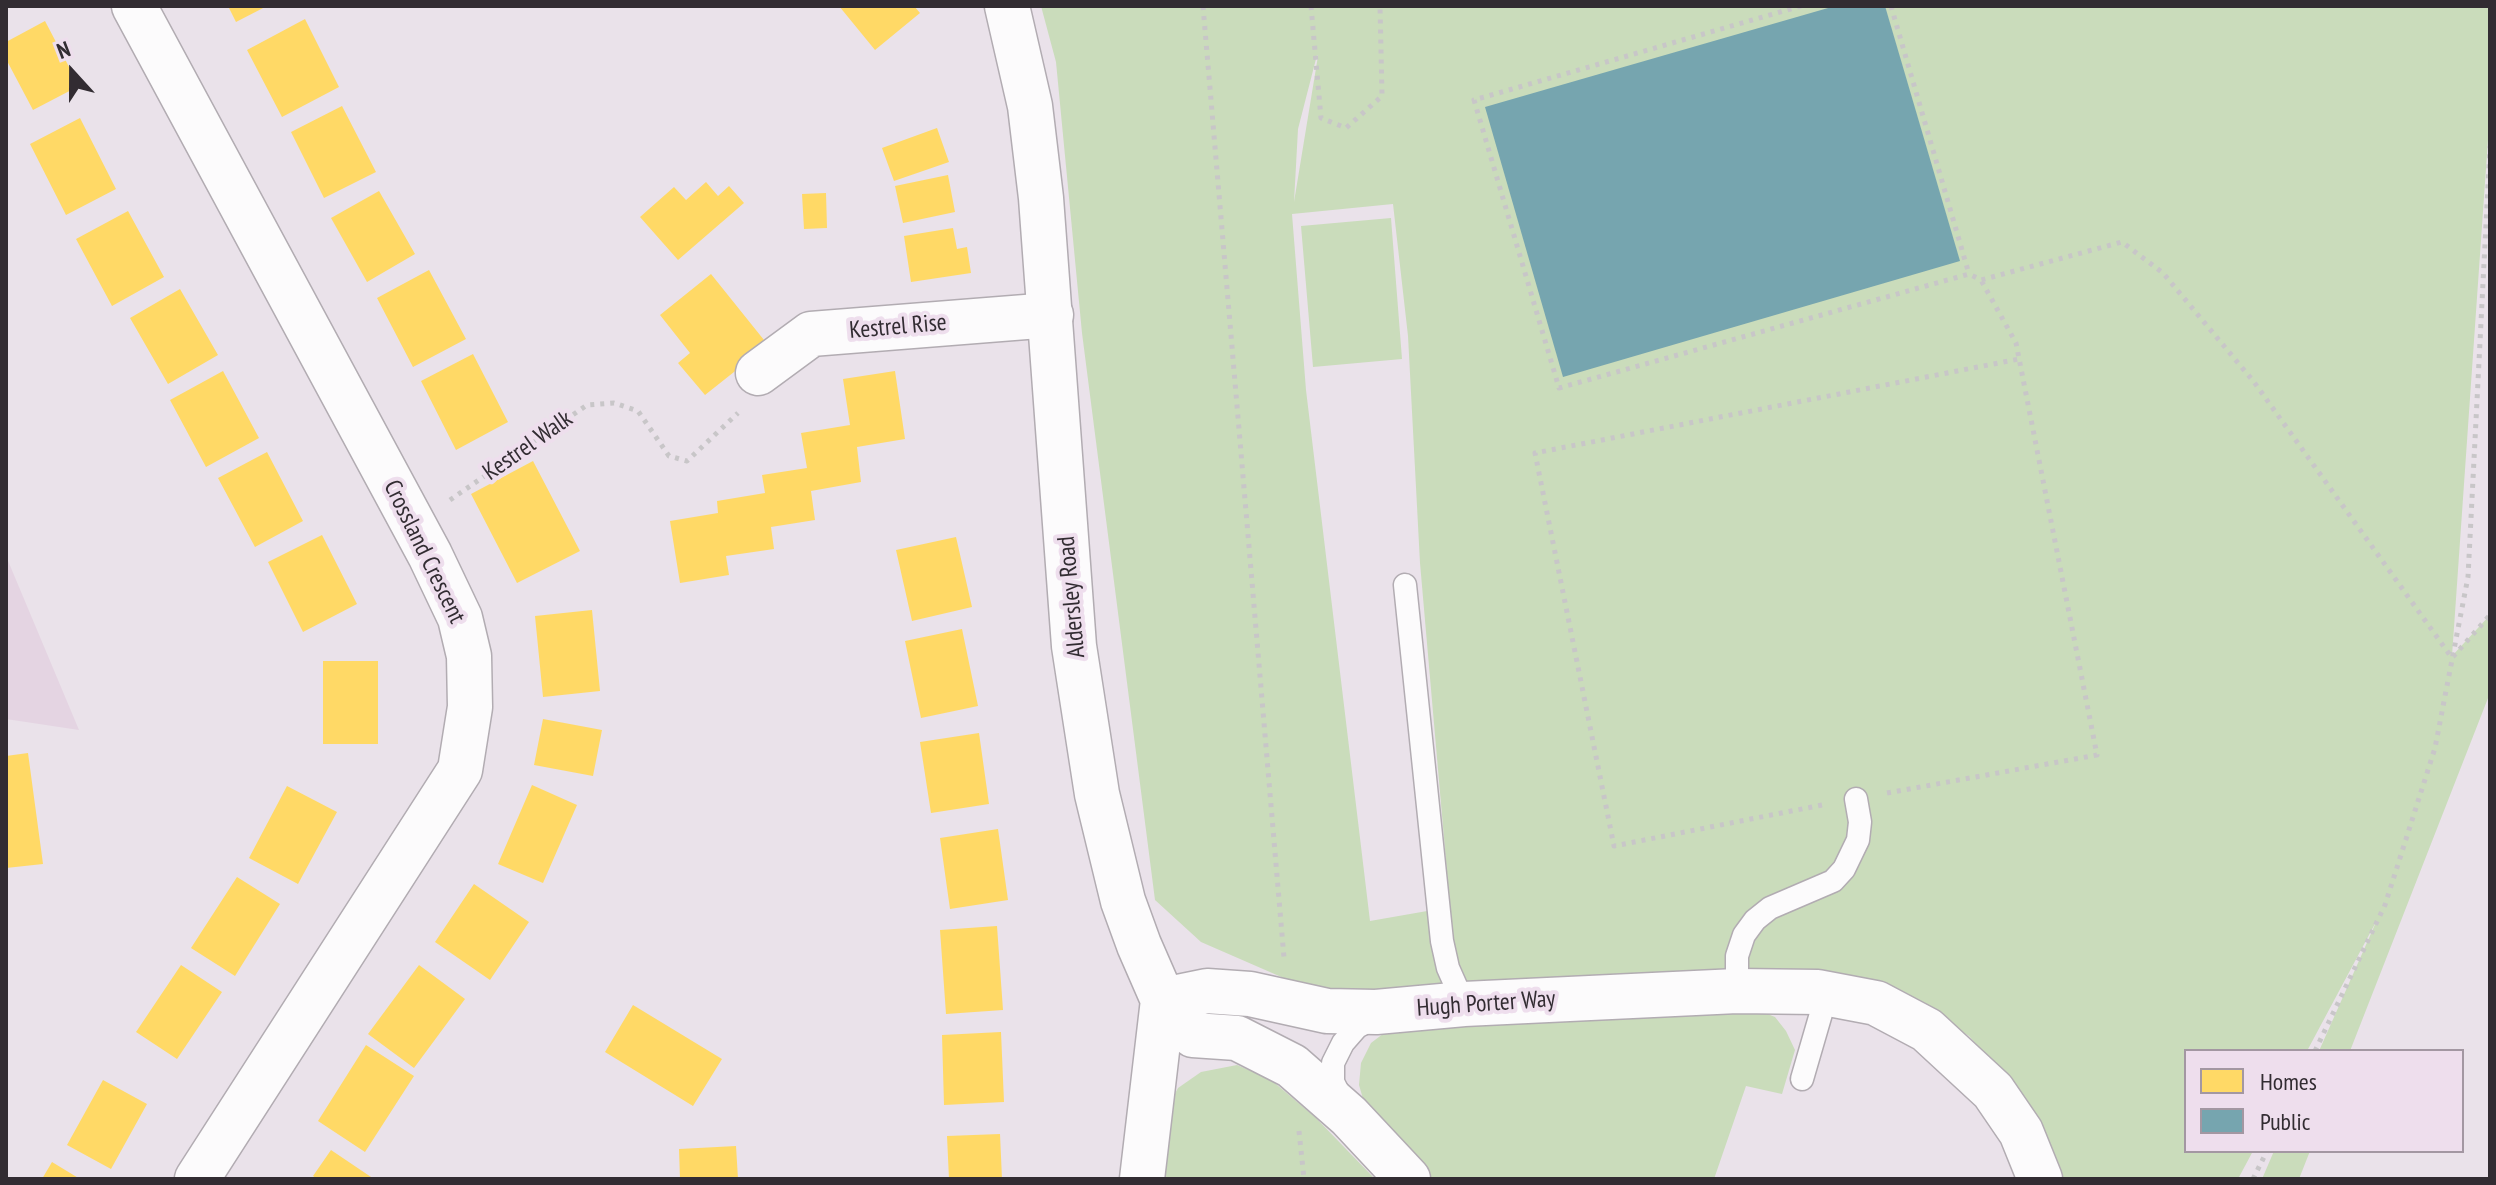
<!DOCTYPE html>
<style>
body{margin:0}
#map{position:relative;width:2496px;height:1185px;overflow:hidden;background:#eae2ea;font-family:"PT Sans Narrow",sans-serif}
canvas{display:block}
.frame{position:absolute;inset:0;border:8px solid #322c32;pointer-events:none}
.legend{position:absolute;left:2184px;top:1049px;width:280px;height:104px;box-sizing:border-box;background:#eedeed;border:2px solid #a397a2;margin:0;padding:10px 14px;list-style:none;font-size:24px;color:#322c32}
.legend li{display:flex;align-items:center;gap:16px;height:40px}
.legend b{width:40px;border:2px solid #a397a2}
.north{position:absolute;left:32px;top:32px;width:80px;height:80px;-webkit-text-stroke:6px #eedeed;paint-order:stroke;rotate:339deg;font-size:22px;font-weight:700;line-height:32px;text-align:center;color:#322c32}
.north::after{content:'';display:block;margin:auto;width:28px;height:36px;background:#322c32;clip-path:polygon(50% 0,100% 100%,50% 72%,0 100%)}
</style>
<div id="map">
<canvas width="2496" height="1185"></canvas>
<div class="frame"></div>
<ul class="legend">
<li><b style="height:22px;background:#ffd966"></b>Homes</li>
<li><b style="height:22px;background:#76a5af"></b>Public</li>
</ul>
<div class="north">N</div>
</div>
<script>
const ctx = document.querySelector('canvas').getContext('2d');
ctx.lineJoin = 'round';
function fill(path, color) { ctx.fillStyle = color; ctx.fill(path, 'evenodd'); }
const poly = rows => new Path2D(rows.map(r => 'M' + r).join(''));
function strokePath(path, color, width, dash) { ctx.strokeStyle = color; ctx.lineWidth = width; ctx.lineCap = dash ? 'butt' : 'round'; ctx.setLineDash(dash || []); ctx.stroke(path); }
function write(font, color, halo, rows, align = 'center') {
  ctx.font = font + ' "PT Sans Narrow",sans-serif'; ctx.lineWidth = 8; ctx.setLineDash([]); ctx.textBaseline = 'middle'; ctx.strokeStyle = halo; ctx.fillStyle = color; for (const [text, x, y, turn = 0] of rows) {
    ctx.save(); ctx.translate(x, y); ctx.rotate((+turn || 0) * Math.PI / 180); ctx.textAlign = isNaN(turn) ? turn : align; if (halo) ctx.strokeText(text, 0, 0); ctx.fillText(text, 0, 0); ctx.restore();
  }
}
fill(poly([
 [6,556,79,730,6,719]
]), '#e4d4e2');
fill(poly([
 [1041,6,2490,6,2490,111,2452,656,2490,615,2490,693,2350,1051,2319,1051,2377,920,2307,1051,2186,1051,2186,1151,2253,1151,2238,1179,2059,1179,2019,1094,1969,1036,1903,995,1288,1001,1302,986,1201,942,1155,900,1082,333,1056,62],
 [1317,55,1318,56,1294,202,1298,129],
 [1393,204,1408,336,1420,563,1450,907,1370,921,1306,390,1292,214],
 [1391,218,1402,359,1313,367,1301,226],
 [1755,1009,1775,1017,1786,1031,1795,1050,1782,1094,1746,1086,1714,1179,1429,1179,1366,1109,1359,1085,1361,1063,1371,1043,1392,1027],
 [1237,1065,1270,1079,1315,1117,1375,1179,1155,1179,1161,1119,1178,1088,1201,1072],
 [2274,1151,2310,1151,2299,1179,2262,1179]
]), '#cadcbb');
fill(poly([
 [228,6,267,6,236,22],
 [839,6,914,6,920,13,875,50],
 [305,19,339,87,282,117,247,50],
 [45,21,79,86,33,110,6,59,6,42],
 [342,106,376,172,324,198,291,132],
 [80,118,116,189,66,215,30,144],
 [937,128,949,162,894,181,882,148],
 [948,175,955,212,903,223,895,186],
 [706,182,718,196,729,186,744,203,678,260,640,217,674,187,686,200],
 [379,191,415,254,367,282,331,218],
 [826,193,827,228,804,229,802,194],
 [128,211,164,277,112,306,76,239],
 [953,228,957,249,967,247,971,273,911,282,904,236],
 [429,270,466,339,413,367,377,298],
 [711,274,768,345,705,395,678,363,690,353,660,315],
 [180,289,218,355,168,384,130,318],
 [473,354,508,422,456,450,421,381],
 [223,371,259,438,206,467,170,400],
 [895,371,905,439,857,447,861,482,811,491,815,520,771,527,774,549,726,556,729,575,680,583,670,521,718,513,717,501,765,493,762,475,807,468,801,433,850,425,843,379],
 [267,452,303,521,255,547,218,478],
 [533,461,580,551,517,583,471,494],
 [322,535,357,604,303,632,268,562],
 [956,537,972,607,912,621,896,550],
 [592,610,600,691,543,697,535,616],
 [962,629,978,706,921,718,905,641],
 [323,661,378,661,378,744,323,744],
 [543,719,602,730,593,776,534,765],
 [979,733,989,804,931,813,920,742],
 [28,753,43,864,6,868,6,756],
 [532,785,577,805,543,883,498,864],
 [287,786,337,812,298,884,249,858],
 [998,829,1008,900,950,909,940,838],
 [237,877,280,904,235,976,191,948],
 [474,884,529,922,490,980,435,942],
 [997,926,1003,1010,946,1014,940,930],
 [181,965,222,992,177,1059,136,1032],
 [419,965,465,999,414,1068,368,1034],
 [633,1005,722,1059,693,1106,605,1052],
 [1001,1032,1004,1102,944,1105,942,1035],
 [366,1045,414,1076,365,1152,318,1121],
 [103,1080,147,1104,111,1169,67,1145],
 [1000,1134,1002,1179,949,1179,947,1136],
 [736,1146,738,1179,680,1179,679,1149],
 [331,1150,374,1179,317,1179,313,1176],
 [52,1162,80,1179,42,1179]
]), '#ffd966');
fill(poly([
 [1835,6,1885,6,1960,261,1563,377,1485,107]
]), '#76a5af');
const service = poly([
 [1405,585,1442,941,1448,968,1464,1004],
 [1737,991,1737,956,1744,935,1755,920,1770,908,1833,881,1844,869,1858,840,1860,822,1856,799],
 [1802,1079,1827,993],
 [1342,1100,1333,1082,1333,1063,1343,1043,1357,1027,1374,1018]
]);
const minor = poly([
 [134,6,430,555,460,618,469,656,470,707,460,770,197,1179],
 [758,373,811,334,1051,315],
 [1408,1179,1349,1116,1292,1066,1237,1038,1193,1035,1163,1000,1207,991,1250,994,1327,1011,1376,1012,1464,1004,1737,991,1818,992,1876,1003,1927,1030,1993,1091,2021,1132,2040,1179]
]);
const tertiary = poly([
 [1007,6,1030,106,1041,198,1074,646,1097,794,1123,901,1139,945,1163,1000,1142,1179]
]);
strokePath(service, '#b2acb2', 25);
strokePath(minor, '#b2acb2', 47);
strokePath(tertiary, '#b2acb2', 47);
strokePath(poly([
 [1203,6,1284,958],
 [1311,6,1321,118,1346,128,1382,96,1380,6],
 [1801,6,1474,100,1559,388,1969,274,1981,280,2122,242,2163,273,2254,382,2452,658,2490,615],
 [1891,6,1969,274],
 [450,500,587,405,614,403,638,411,669,456,687,461,738,413],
 [1887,793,2097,755,2016,343,1981,280],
 [1822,805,1614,846,1535,453,2019,359],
 [2315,1051,2385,905,2435,748,2468,577,2490,146],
 [1299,1131,1304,1179],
 [2253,1179,2267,1151]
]), '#c8c6c8', 5, [4, 6]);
strokePath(service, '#fcfbfc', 22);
strokePath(minor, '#fcfbfc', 44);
strokePath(tertiary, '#fcfbfc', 44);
write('24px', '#322c32', '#eedeed', [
 ["Kestrel Rise",898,327,-5],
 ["Kestrel Walk",528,446,-35],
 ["Crossland Crescent",424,552,64],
 ["Aldersley Road",1072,597,-95],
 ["Hugh Porter Way",1486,1004,-4]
]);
</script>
